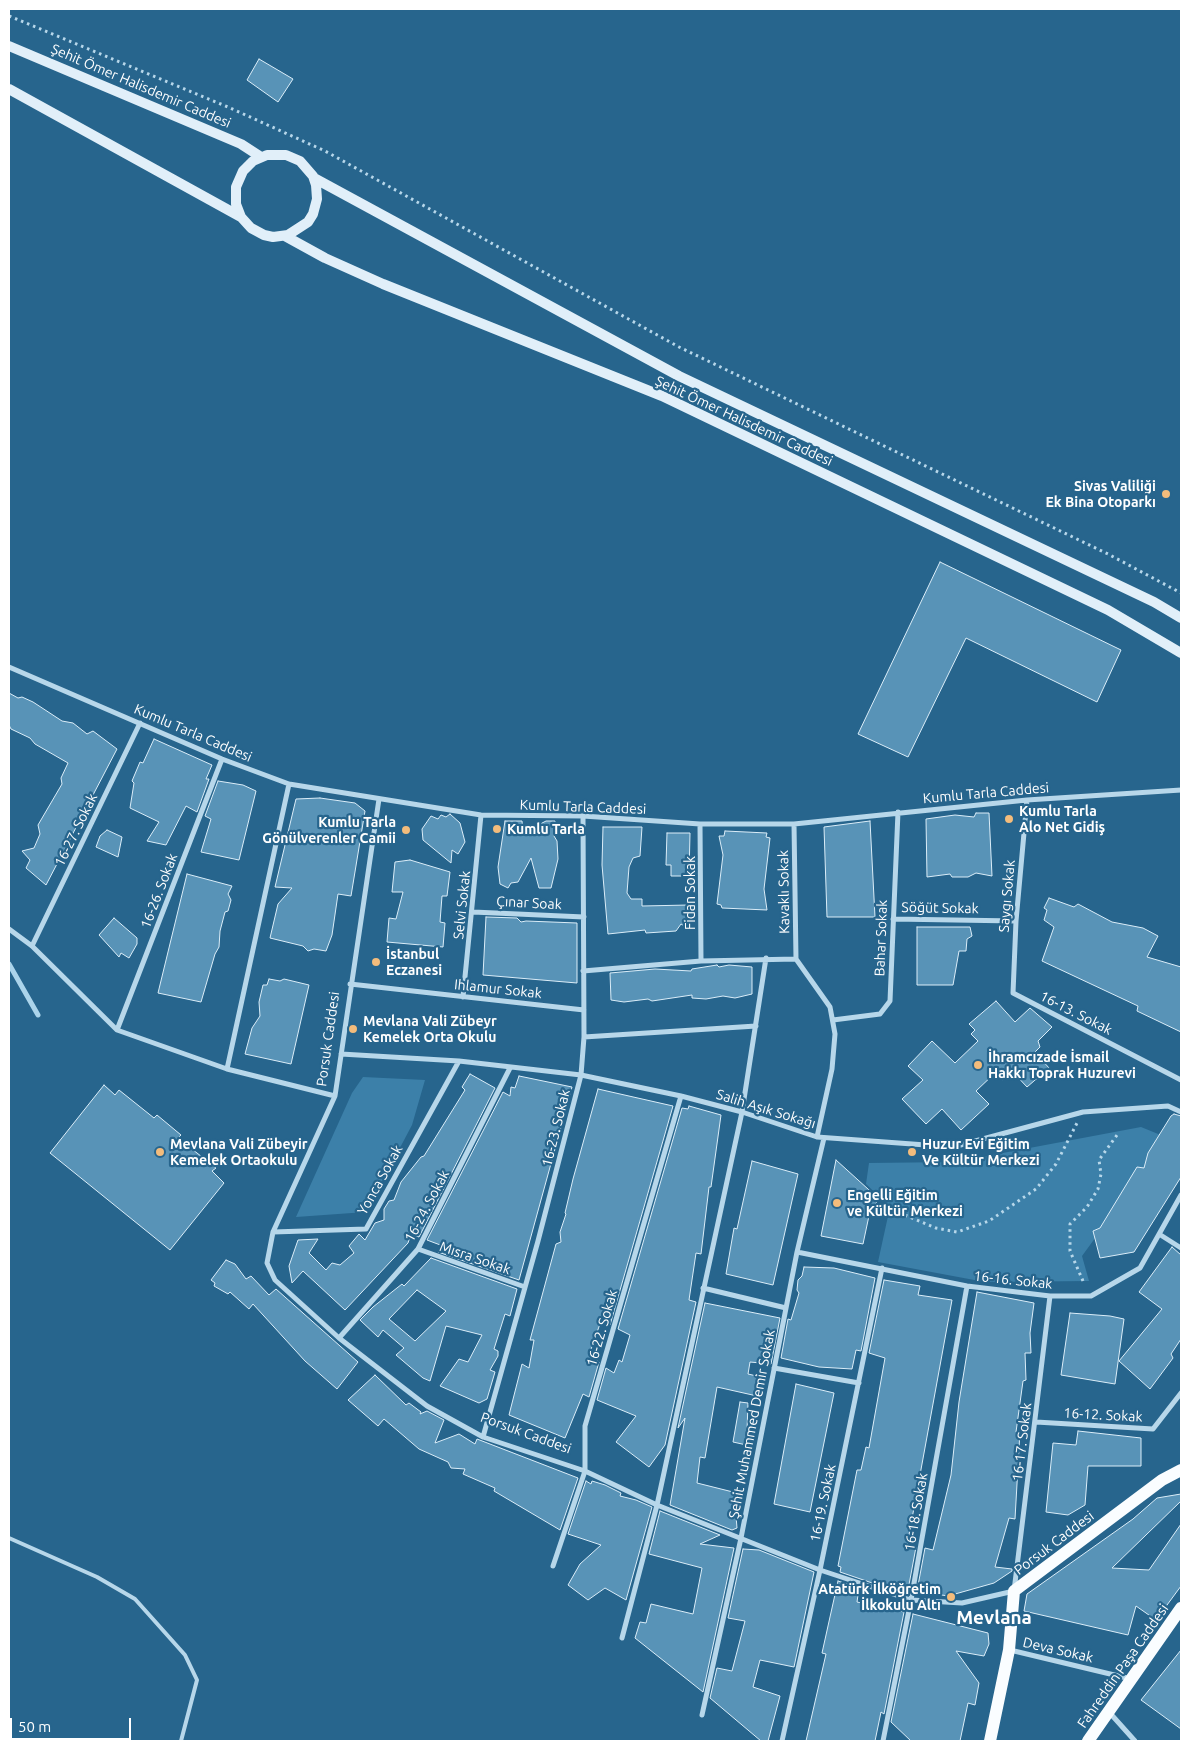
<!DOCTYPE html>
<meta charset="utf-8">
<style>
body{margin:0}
#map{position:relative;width:1190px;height:1750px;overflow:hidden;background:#27658d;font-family:Ubuntu,sans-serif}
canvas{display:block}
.frame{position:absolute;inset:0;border:10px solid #fff;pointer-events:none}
.scale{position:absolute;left:10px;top:1718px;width:121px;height:22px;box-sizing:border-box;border:2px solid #fff;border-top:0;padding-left:6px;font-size:15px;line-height:18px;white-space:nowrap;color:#fff;-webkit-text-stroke:4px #27658d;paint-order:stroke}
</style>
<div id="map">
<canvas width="1190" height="1750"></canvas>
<div class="frame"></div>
<div class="scale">50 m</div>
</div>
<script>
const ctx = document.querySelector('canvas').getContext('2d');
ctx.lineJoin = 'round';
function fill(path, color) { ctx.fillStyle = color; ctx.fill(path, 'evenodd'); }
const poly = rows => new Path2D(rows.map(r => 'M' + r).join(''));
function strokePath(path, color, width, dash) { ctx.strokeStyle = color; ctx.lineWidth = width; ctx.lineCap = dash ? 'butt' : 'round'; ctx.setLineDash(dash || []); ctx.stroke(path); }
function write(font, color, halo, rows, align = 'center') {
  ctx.font = font + ' Ubuntu,sans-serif'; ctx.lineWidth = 4.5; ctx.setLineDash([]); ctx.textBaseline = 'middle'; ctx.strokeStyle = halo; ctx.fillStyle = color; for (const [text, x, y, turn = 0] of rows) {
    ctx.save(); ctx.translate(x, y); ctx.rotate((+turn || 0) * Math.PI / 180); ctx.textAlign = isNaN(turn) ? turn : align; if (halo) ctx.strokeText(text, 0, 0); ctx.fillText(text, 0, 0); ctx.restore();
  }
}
fill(poly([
 [363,1077,425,1080,412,1125,366,1212,296,1217,352,1093],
 [1141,1127,1168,1138,1082,1256,1089,1281,985,1282,878,1262,890,1207,866,1184,869,1163,955,1162]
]), '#3c80a9');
strokePath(poly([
 [9,964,38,1015]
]), '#abd4eb', 5);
const building = poly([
 [259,59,293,79,278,102,247,80,259,59],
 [940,562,1121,650,1097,702,966,638,908,757,858,734,940,562],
 [9,693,18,698,22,697,33,702,62,721,73,723,87,734,93,731,117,749,46,885,26,868,30,860,22,851,34,848,40,834,38,825,62,784,61,778,68,763,35,744,30,738,11,729,9,725,9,693],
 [154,739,212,765,206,779,209,779,197,812,186,806,166,845,147,841,159,822,130,808,134,783,132,781,140,762,143,763,154,739],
 [218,781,243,785,256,791,239,860,201,852,211,819,205,816,218,781],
 [320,798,355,803,365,811,351,896,338,894,332,935,326,951,314,949,308,951,303,946,270,938,278,904,292,888,275,887,296,799,320,798],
 [976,813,989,813,992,876,976,873,968,877,952,877,950,874,927,877,926,819,955,815,974,817,976,813],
 [450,814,460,823,465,842,458,854,452,850,451,863,423,840,422,829,431,816,438,819,441,815,446,817,450,814],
 [505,821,522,821,523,833,546,821,555,821,554,836,557,841,558,859,551,888,539,888,531,858,518,882,511,883,508,888,500,884,498,867,505,821],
 [870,821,875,917,827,917,824,827,870,821],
 [603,827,642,827,640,856,633,858,629,867,627,893,631,899,642,899,642,906,689,905,688,928,681,924,676,931,646,933,645,930,608,934,602,865,603,827],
 [107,830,122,837,118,857,96,847,100,836,107,830],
 [725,831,767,833,766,837,770,838,764,889,767,910,722,908,721,905,717,904,723,855,719,836,724,836,725,831],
 [667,833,690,833,689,876,671,876,671,865,666,865,667,833],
 [410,860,450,872,447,896,442,896,440,922,445,923,443,947,387,942,389,918,396,919,403,892,392,892,395,862,410,860],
 [187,874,232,886,228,894,231,900,228,911,225,912,220,931,219,947,215,954,201,1002,158,993,187,874],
 [1049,898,1074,907,1078,904,1112,922,1143,928,1158,936,1147,957,1181,967,1181,1032,1137,1011,1138,1006,1042,961,1054,927,1044,920,1047,910,1044,908,1049,898],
 [486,917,517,918,521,922,526,921,577,923,577,983,483,975,486,917],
 [114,918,137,938,137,944,129,958,121,953,119,957,99,935,114,918],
 [917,927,970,927,972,936,967,939,966,951,959,951,953,985,917,985,917,927],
 [717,965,719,967,729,965,752,967,752,994,735,998,723,996,706,999,692,998,692,995,652,1001,648,999,624,1002,611,1000,610,973,655,969,691,971,692,969,717,965],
 [269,979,280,981,284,979,309,985,291,1064,245,1054,252,1028,260,1016,259,1002,263,985,267,985,269,979],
 [996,1001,1015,1022,1030,1008,1052,1027,1038,1041,1040,1047,1035,1052,1049,1068,1027,1087,1012,1071,1003,1080,995,1073,976,1091,989,1104,961,1130,942,1109,926,1124,902,1099,923,1080,908,1066,932,1041,955,1063,978,1041,971,1034,975,1030,969,1024,996,1001],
 [470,1074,495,1088,419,1237,411,1234,408,1243,345,1310,303,1271,292,1283,289,1266,298,1240,318,1239,309,1253,326,1270,332,1263,340,1265,354,1253,349,1246,359,1234,365,1240,375,1223,384,1220,384,1209,389,1201,394,1200,401,1182,421,1157,424,1156,465,1090,462,1087,470,1074],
 [519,1076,572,1087,519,1280,438,1252,443,1246,427,1240,503,1092,510,1096,511,1087,515,1088,519,1076],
 [104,1085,115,1095,119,1090,154,1118,157,1115,181,1135,178,1138,216,1168,212,1171,224,1183,170,1250,50,1153,104,1085],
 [598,1089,673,1106,610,1325,601,1321,589,1355,599,1362,589,1397,583,1394,565,1438,509,1415,522,1364,529,1368,534,1340,530,1340,556,1244,561,1242,560,1232,566,1214,565,1213,573,1179,598,1089],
 [689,1106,721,1115,711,1187,709,1187,701,1254,696,1253,689,1300,696,1302,665,1445,649,1467,616,1442,636,1416,597,1400,606,1368,614,1373,619,1360,622,1362,630,1335,618,1329,682,1108,688,1109,689,1106],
 [1174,1114,1181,1116,1181,1177,1134,1252,1100,1258,1093,1231,1100,1228,1137,1167,1144,1168,1148,1153,1171,1116,1174,1114],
 [836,1160,879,1199,870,1211,863,1244,821,1236,836,1160],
 [752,1161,798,1174,773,1285,726,1274,734,1228,737,1229,752,1161],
 [1172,1247,1181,1255,1181,1339,1171,1354,1173,1358,1150,1389,1119,1361,1162,1309,1139,1292,1172,1247],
 [431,1258,517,1289,510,1316,505,1314,494,1349,498,1351,498,1356,490,1370,495,1372,487,1399,479,1403,440,1386,459,1359,468,1362,482,1335,446,1326,430,1381,423,1378,396,1355,404,1348,383,1330,378,1337,360,1320,373,1307,402,1284,404,1286,431,1258],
 [417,1290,446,1311,415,1341,389,1319,417,1290],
 [226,1260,235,1264,246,1279,251,1276,269,1295,276,1289,358,1362,337,1389,305,1361,253,1304,249,1309,230,1292,228,1294,214,1286,215,1283,211,1280,226,1260],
 [804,1267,834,1268,875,1278,861,1351,856,1350,852,1369,819,1367,781,1358,788,1319,791,1320,799,1293,797,1290,798,1280,802,1276,804,1267],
 [884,1280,920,1286,918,1295,952,1300,907,1546,916,1547,908,1590,881,1586,840,1572,841,1567,838,1566,857,1470,861,1470,866,1447,869,1448,885,1358,869,1353,884,1280],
 [977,1292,1034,1303,1030,1333,1031,1353,1025,1353,1026,1380,1023,1381,1016,1432,1020,1431,1015,1519,1009,1518,995,1567,1012,1569,1012,1571,994,1583,948,1596,917,1591,925,1548,933,1550,951,1475,959,1402,977,1292],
 [705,1303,780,1318,771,1364,750,1362,748,1374,761,1377,757,1396,717,1387,705,1458,700,1457,697,1483,741,1494,741,1503,736,1516,737,1528,732,1530,670,1505,685,1418,678,1428,705,1303],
 [1070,1313,1110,1316,1124,1319,1115,1384,1061,1375,1070,1313],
 [375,1375,406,1405,409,1403,421,1412,420,1414,427,1411,444,1420,435,1443,459,1434,475,1444,477,1439,578,1478,560,1530,494,1491,495,1488,463,1474,465,1469,451,1468,448,1462,419,1449,384,1419,378,1426,348,1400,375,1375],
 [796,1384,834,1393,810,1512,774,1504,796,1384],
 [740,1402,748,1403,747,1431,753,1433,751,1446,733,1442,740,1402],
 [1078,1431,1141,1438,1141,1466,1088,1466,1085,1505,1068,1515,1046,1512,1053,1443,1076,1445,1078,1431],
 [586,1481,591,1484,592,1481,605,1485,621,1493,620,1496,636,1500,652,1507,626,1600,605,1588,588,1600,568,1585,580,1564,601,1545,568,1534,586,1481],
 [1181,1494,1181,1501,1112,1568,1149,1570,1181,1524,1181,1586,1156,1620,1136,1606,1128,1635,1024,1611,1027,1594,1133,1519,1157,1498,1181,1494],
 [660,1511,720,1535,700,1544,734,1548,703,1692,635,1638,640,1622,646,1623,651,1604,693,1614,702,1568,649,1554,660,1511],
 [743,1549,759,1550,814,1572,794,1667,760,1660,753,1687,780,1696,768,1741,761,1741,710,1698,717,1668,732,1671,745,1621,728,1618,743,1549],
 [838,1581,859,1588,857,1602,904,1612,884,1714,881,1712,875,1741,806,1741,826,1654,822,1653,838,1581],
 [913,1614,988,1633,989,1644,984,1656,956,1651,979,1683,975,1705,968,1703,960,1741,911,1741,891,1722,913,1614],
 [1181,1650,1181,1729,1141,1700,1181,1650]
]);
fill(building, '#5893b7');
strokePath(building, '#dbedf8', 1);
strokePath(poly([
 [9,16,228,107,325,151,679,347,1108,554,1181,593],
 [881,1205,936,1228,957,1232,989,1221,1036,1189,1056,1164,1077,1123],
 [1083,1281,1070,1251,1070,1224,1087,1207,1098,1189,1101,1174,1099,1160,1117,1135]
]), '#b7d7ea', 3, [2.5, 4]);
strokePath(poly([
 [9,1538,97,1577,135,1599,185,1655,197,1680,181,1741]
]), '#b7d7ea', 4);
strokePath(poly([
 [9,667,222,759,289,784,481,815,583,816,700,824,794,824,1027,800,1181,790],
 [379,799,335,1096,273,1232,267,1263,275,1280,339,1338,427,1406,483,1437,585,1471,657,1505,820,1570,911,1600,962,1603,1014,1591,1050,1296],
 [1027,800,1016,921,1013,993,1181,1080],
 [700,824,701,961],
 [794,824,796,959],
 [473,912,584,917],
 [893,919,1016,921],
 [9,929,32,946,117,1030,227,1069,335,1096],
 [32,946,140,723],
 [583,971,701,961,796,959,830,1007,835,1034,832,1069,817,1137],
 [350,984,584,1010],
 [463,997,481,815],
 [833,1020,880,1014,890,1001,898,812],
 [117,1030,222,759],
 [584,1037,756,1026],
 [341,1054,459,1061,581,1075,681,1096,742,1112,817,1137,953,1147,1083,1112,1168,1106,1181,1112],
 [227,1069,289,784],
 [273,1232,366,1229,459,1061],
 [1159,1234,1181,1248],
 [418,1249,525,1287],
 [797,1252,967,1286,1050,1296,1091,1296,1140,1268,1181,1195],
 [703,1288,786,1308],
 [339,1338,418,1249,510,1068],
 [774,1368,859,1383],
 [1036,1422,1153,1429,1181,1393],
 [483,1437,538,1241,581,1075,584,1037,583,816],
 [553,1566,585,1471,585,1426,681,1096],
 [622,1638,657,1505,742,1112,766,958],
 [1010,1650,1131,1679],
 [1109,1712,1135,1741],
 [702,1715,741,1538,797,1252,824,1138],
 [782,1741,820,1570,882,1268],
 [883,1741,911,1600,967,1286]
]), '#b7d7ea', 5);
strokePath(poly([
 [9,46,241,144,261,157],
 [9,89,241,217,251,228,264,235,273,237,288,235,308,222,313,214,317,199,316,185,313,176,300,161,286,155,267,155,253,161,243,171,236,187,236,204,241,217],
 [314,178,679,376,1154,602,1181,618],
 [285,236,325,258,383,284,662,396,1108,610,1181,653]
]), '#e1eff9', 10);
strokePath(poly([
 [990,1741,1009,1650,1014,1591,1162,1480,1181,1470],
 [1088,1741,1181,1608]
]), '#fafdff', 12);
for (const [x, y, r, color] of [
 [1166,494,5,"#f3bc7c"],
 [1009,819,5,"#f3bc7c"],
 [497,829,5,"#f3bc7c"],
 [406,830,5,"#f3bc7c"],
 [376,962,5,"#f3bc7c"],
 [353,1029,5,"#f3bc7c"],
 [978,1065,5,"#f3bc7c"],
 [160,1152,5,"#f3bc7c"],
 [912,1152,5,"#f3bc7c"],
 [837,1203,5,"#f3bc7c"],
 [951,1597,5,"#f3bc7c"]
]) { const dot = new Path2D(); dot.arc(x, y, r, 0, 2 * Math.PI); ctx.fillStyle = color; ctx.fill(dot); strokePath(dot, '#27658d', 2); }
write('14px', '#fff', '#27658d', [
 ["Şehit Ömer Halisdemir Caddesi",141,86,23],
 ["Şehit Ömer Halisdemir Caddesi",744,421,25],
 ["Kumlu Tarla Caddesi",193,733,23],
 ["Kumlu Tarla Caddesi",986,793,-5],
 ["Kumlu Tarla Caddesi",583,807,2],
 ["16-27. Sokak",76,830,-64],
 ["16-26. Sokak",159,891,-69],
 ["Kavaklı Sokak",784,892,-91],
 ["Fidan Sokak",690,893,-90],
 ["Saygı Sokak",1007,896,-85],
 ["Çınar Soak",529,903,3],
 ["Selvi Sokak",462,905,-84],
 ["Söğüt Sokak",940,908,1],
 ["Bahar Sokak",881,938,-88],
 ["Ihlamur Sokak",498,989,6],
 ["16-13. Sokak",1076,1013,27],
 ["Porsuk Caddesi",328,1039,-82],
 ["Salih Aşık Sokağı",766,1109,17],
 ["16-23. Sokak",556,1128,-76],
 ["Yonca Sokak",380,1180,-61],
 ["16-24. Sokak",427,1206,-62],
 ["Mısra Sokak",475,1258,19],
 ["16-16. Sokak",1013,1280,6],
 ["16-22. Sokak",602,1328,-74],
 ["16-12. Sokak",1103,1415,3],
 ["Şehit Muhammed Demir Sokak",752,1424,-79],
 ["Porsuk Caddesi",526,1433,20],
 ["16-17. Sokak",1022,1442,-83],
 ["16-19. Sokak",823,1503,-78],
 ["16-18. Sokak",916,1512,-80],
 ["Porsuk Caddesi",1054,1543,-37],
 ["Deva Sokak",1058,1650,13],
 ["Fahreddin Paşa Caddesi",1123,1666,-55]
]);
write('bold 14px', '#fff', '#27658d', [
 ["Sivas Valiliği",1156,486,"right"],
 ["Ek Bina Otoparkı",1156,502,"right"],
 ["Kumlu Tarla",1019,811],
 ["Alo Net Gidiş",1019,827],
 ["Kumlu Tarla",396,822,"right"],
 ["Gönülverenler Camii",396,838,"right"],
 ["Kumlu Tarla",507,829],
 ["İstanbul",386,954],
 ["Eczanesi",386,970],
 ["Mevlana Vali Zübeyr",363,1021],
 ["Kemelek Orta Okulu",363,1037],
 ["İhramcızade İsmail",988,1057],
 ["Hakkı Toprak Huzurevi",988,1073],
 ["Mevlana Vali Zübeyir",170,1144],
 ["Kemelek Ortaokulu",170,1160],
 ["Huzur Evi Eğitim",922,1144],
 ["Ve Kültür Merkezi",922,1160],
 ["Engelli Eğitim",847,1195],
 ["ve Kültür Merkezi",847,1211],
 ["Atatürk İlköğretim",941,1589,"right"],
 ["İlkokulu Altı",941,1605,"right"]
], 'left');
write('bold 19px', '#fff', '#27658d', [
 ["Mevlana",994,1618]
]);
</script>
